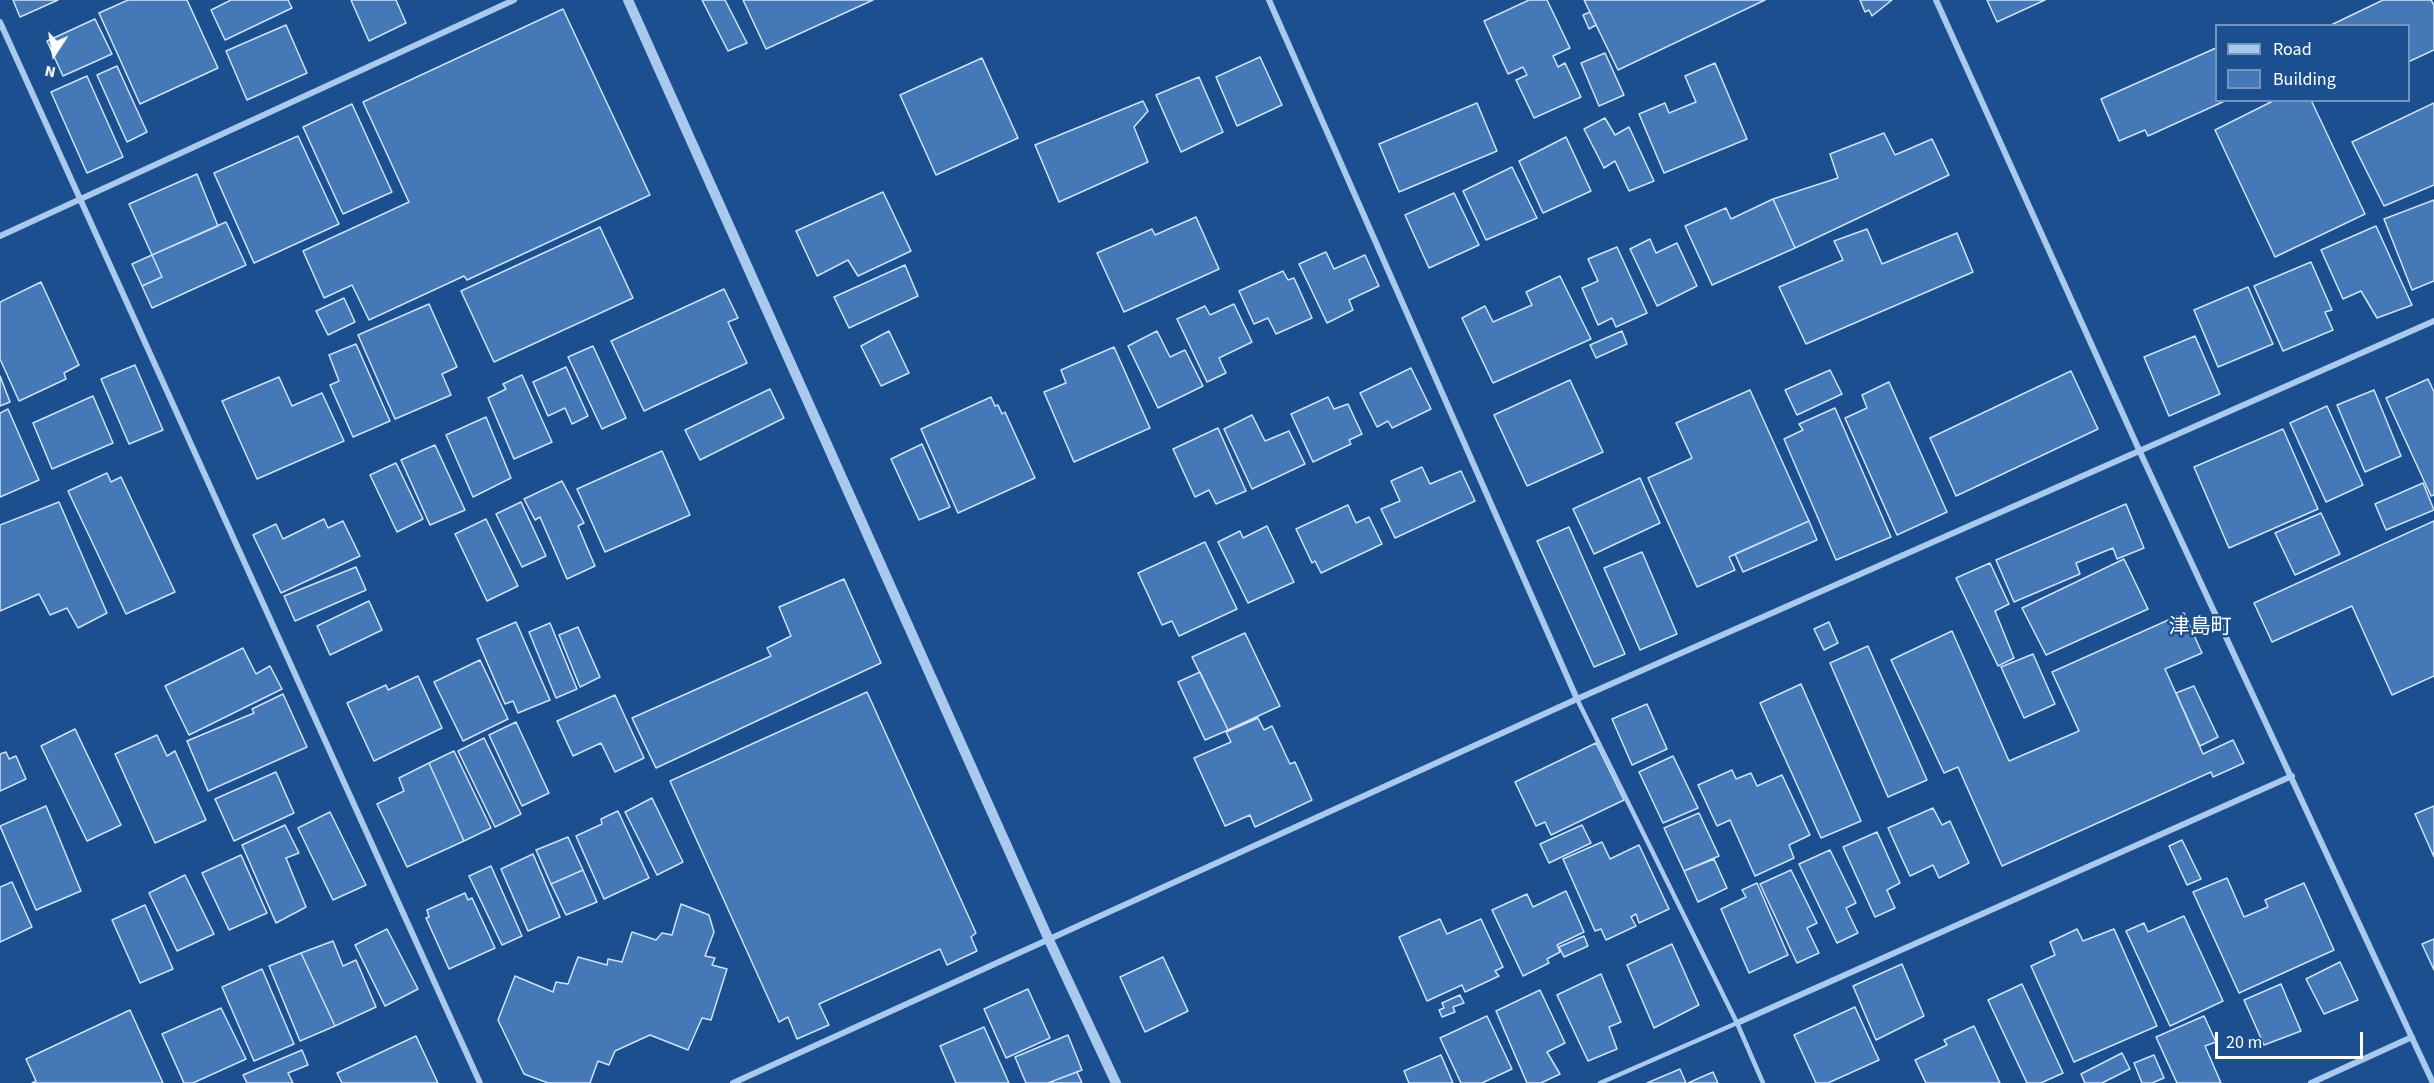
<!DOCTYPE html>
<meta charset="utf-8">
<style>
body{margin:0}
#map{position:relative;width:2434px;height:1083px;overflow:hidden;background:#1b4f8f;font-family:"Source Sans 3",sans-serif}
canvas{display:block}
.legend{position:absolute;left:2215px;top:24px;width:195px;height:78px;box-sizing:border-box;background:#1b4f8f;border:2px solid #7695bc;margin:0;padding:8px 10px;list-style:none;font-size:18px;color:#fff}
.legend li{display:flex;align-items:center;gap:12px;height:30px}
.legend b{width:30px;border:2px solid #7695bc}
.north{position:absolute;left:24px;top:24px;width:60px;height:60px;-webkit-text-stroke:4px #1b4f8f;paint-order:stroke;rotate:192deg;font-size:16px;font-weight:700;line-height:24px;text-align:center;color:#fff}
.north::after{content:'';display:block;margin:auto;width:21px;height:27px;background:#fff;clip-path:polygon(50% 0,100% 100%,50% 72%,0 100%)}
.scale{position:absolute;left:2215px;top:1032px;width:148px;height:27px;box-sizing:border-box;border:3px solid #fff;border-top:0;padding-left:8px;font-size:18px;line-height:21px;white-space:nowrap;color:#fff;-webkit-text-stroke:4px #1b4f8f;paint-order:stroke}
</style>
<div id="map">
<canvas width="2434" height="1083"></canvas>
<ul class="legend">
<li><b style="height:8px;background:#a9c9ee"></b>Road</li>
<li><b style="height:16px;background:#4478b7"></b>Building</li>
</ul>
<div class="north">N</div>
<div class="scale">20 m</div>
</div>
<script>
const ctx = document.querySelector('canvas').getContext('2d');
ctx.lineJoin = 'round';
function fill(path, color) { ctx.fillStyle = color; ctx.fill(path, 'evenodd'); }
const poly = rows => new Path2D(rows.map(r => 'M' + r).join(''));
function strokePath(path, color, width, dash) { ctx.strokeStyle = color; ctx.lineWidth = width; ctx.lineCap = dash ? 'butt' : 'round'; ctx.setLineDash(dash || []); ctx.stroke(path); }
function write(font, color, halo, rows, align = 'center') {
  ctx.font = font + ' "Source Sans 3","Noto Sans JP",sans-serif'; ctx.lineWidth = 5; ctx.setLineDash([]); ctx.textBaseline = 'middle'; ctx.strokeStyle = halo; ctx.fillStyle = color; for (const [text, x, y, turn = 0] of rows) {
    ctx.save(); ctx.translate(x, y); ctx.rotate((+turn || 0) * Math.PI / 180); ctx.textAlign = isNaN(turn) ? turn : align; if (halo) ctx.strokeText(text, 0, 0); ctx.fillText(text, 0, 0); ctx.restore();
  }
}
const building = poly([
 [13,0,58,0,20,17,13,0],
 [128,0,187,0,218,68,140,104,99,13,128,0],
 [231,0,288,0,292,8,225,40,211,10,231,0],
 [351,0,396,0,406,23,369,41,351,0],
 [702,0,725,0,747,43,728,51,702,0],
 [743,0,873,0,766,49,743,0],
 [1529,0,1547,0,1570,48,1553,56,1558,67,1565,63,1581,97,1534,118,1516,80,1527,75,1523,67,1508,74,1484,21,1529,0],
 [1584,0,1765,0,1618,70,1584,0],
 [1860,0,1892,0,1872,16,1869,10,1865,12,1860,0],
 [1987,0,2045,0,1997,22,1987,0],
 [2383,0,2431,0,2434,5,2434,50,2408,62,2408,26,2329,26,2383,0],
 [563,9,650,195,467,280,464,276,369,320,352,285,324,298,303,251,409,202,363,102,563,9],
 [1590,12,1596,25,1589,29,1583,15,1590,12],
 [95,19,112,54,63,76,47,41,95,19],
 [286,25,307,73,247,100,226,51,286,25],
 [2216,48,2216,100,2227,100,2148,136,2145,130,2119,141,2101,99,2216,48],
 [1605,53,1624,95,1599,106,1581,63,1605,53],
 [1260,57,1282,105,1237,126,1216,77,1260,57],
 [982,58,1018,138,936,175,900,95,982,58],
 [1715,63,1747,139,1664,173,1639,114,1665,103,1669,113,1696,102,1685,76,1715,63],
 [117,66,147,132,127,142,97,75,117,66],
 [87,76,123,157,87,173,51,92,87,76],
 [1199,77,1223,132,1181,152,1156,95,1199,77],
 [2275,100,2311,100,2365,214,2275,257,2215,130,2275,100],
 [1143,101,1148,111,1134,127,1148,162,1059,202,1035,145,1143,101],
 [1477,103,1497,151,1399,192,1379,144,1477,103],
 [2434,103,2434,185,2384,206,2352,142,2434,103],
 [352,104,392,192,343,214,303,127,352,104],
 [1605,118,1615,135,1629,127,1654,181,1629,191,1615,161,1604,168,1584,129,1605,118],
 [1884,133,1895,155,1932,139,1949,175,1795,248,1773,199,1838,178,1830,154,1884,133],
 [298,136,339,224,254,263,214,173,298,136],
 [1566,137,1591,191,1543,213,1519,161,1566,137],
 [1512,167,1537,218,1486,240,1463,191,1512,167],
 [197,174,218,226,152,255,129,204,197,174],
 [883,192,911,251,858,276,848,260,817,276,796,231,883,192],
 [1454,193,1479,245,1429,268,1405,215,1454,193],
 [1773,199,1795,248,1712,285,1685,226,1726,208,1731,219,1773,199],
 [2434,200,2434,281,2412,290,2384,219,2434,200],
 [1196,217,1219,269,1124,312,1097,253,1152,229,1155,235,1196,217],
 [226,222,246,265,152,308,142,286,162,277,152,255,226,222],
 [2376,226,2412,305,2377,318,2361,291,2343,299,2321,250,2376,226],
 [600,227,633,298,494,362,461,291,600,227],
 [1867,229,1882,264,1957,233,1973,272,1806,344,1779,287,1843,260,1834,241,1867,229],
 [1650,239,1656,253,1677,243,1697,286,1657,306,1630,249,1650,239],
 [1617,247,1647,313,1616,327,1612,318,1598,325,1582,288,1598,281,1588,259,1617,247],
 [1326,252,1334,269,1365,255,1379,286,1349,300,1353,310,1327,323,1299,264,1326,252],
 [152,255,162,277,142,286,132,264,152,255],
 [2311,262,2332,310,2325,312,2333,330,2283,351,2254,286,2311,262],
 [905,265,918,296,849,328,834,297,905,265],
 [1283,271,1288,280,1294,278,1312,318,1276,334,1268,318,1254,324,1239,291,1283,271],
 [1560,276,1591,339,1493,383,1462,318,1485,306,1493,322,1532,305,1526,292,1560,276],
 [41,282,79,365,64,373,66,379,19,401,0,359,0,302,41,282],
 [2248,287,2273,344,2218,367,2194,310,2248,287],
 [724,289,738,318,728,322,747,363,644,411,611,341,724,289],
 [344,298,355,322,328,335,316,311,344,298],
 [429,304,457,367,442,374,451,395,395,419,358,335,429,304],
 [1234,304,1252,342,1219,358,1226,373,1207,382,1177,319,1205,306,1210,315,1234,304],
 [889,331,909,373,881,386,861,346,889,331],
 [1157,331,1170,357,1185,350,1203,386,1158,408,1128,346,1157,331],
 [1622,331,1627,344,1596,358,1590,345,1622,331],
 [2195,336,2220,394,2169,416,2144,357,2195,336],
 [356,344,390,421,353,437,330,385,339,381,329,355,356,344],
 [593,346,626,418,602,429,568,357,593,346],
 [1114,347,1150,428,1074,462,1044,392,1066,383,1061,370,1114,347],
 [135,365,163,430,129,444,101,379,135,365],
 [566,367,588,416,572,424,565,408,548,416,533,382,566,367],
 [1411,368,1431,409,1392,428,1388,421,1377,427,1360,393,1411,368],
 [1830,370,1842,394,1797,415,1785,390,1830,370],
 [2071,371,2098,429,1956,496,1930,438,2071,371],
 [522,375,552,442,514,459,488,398,506,389,503,384,522,375],
 [0,376,10,402,0,406,0,376],
 [279,377,292,406,322,393,344,441,257,479,222,401,279,377],
 [2428,379,2434,392,2434,495,2431,496,2386,398,2428,379],
 [1570,380,1603,452,1527,486,1494,415,1570,380],
 [1889,382,1947,512,1897,535,1845,418,1867,408,1862,395,1889,382],
 [770,389,784,418,700,460,685,430,770,389],
 [1750,390,1809,521,1729,557,1735,570,1697,587,1648,478,1692,458,1676,423,1750,390],
 [2374,390,2401,456,2365,472,2337,405,2374,390],
 [93,396,113,443,52,469,33,423,93,396],
 [991,397,995,406,998,405,1002,414,1005,412,1035,478,958,513,921,429,991,397],
 [1328,397,1334,409,1348,404,1362,434,1349,440,1351,444,1313,462,1291,414,1328,397],
 [2327,406,2363,485,2326,502,2290,423,2327,406],
 [1835,408,1891,537,1836,560,1784,439,1803,430,1799,424,1835,408],
 [8,409,39,480,0,497,0,413,8,409],
 [1252,415,1265,441,1289,431,1305,464,1252,489,1224,429,1252,415],
 [486,417,511,478,473,497,446,435,486,417],
 [1218,428,1246,491,1216,504,1209,490,1195,497,1173,449,1218,428],
 [2283,429,2318,509,2229,548,2194,467,2283,429],
 [922,444,950,507,919,520,891,459,922,444],
 [435,445,465,510,430,525,401,460,435,445],
 [662,451,690,515,605,552,577,489,662,451],
 [396,463,423,519,397,532,370,475,396,463],
 [1422,467,1430,484,1461,471,1475,501,1395,538,1381,509,1400,501,1391,481,1422,467],
 [107,473,111,482,121,477,175,592,126,614,68,491,107,473],
 [1640,478,1660,523,1594,554,1573,509,1640,478],
 [562,481,584,523,578,526,595,566,567,579,540,517,535,520,524,499,562,481],
 [2423,483,2434,510,2386,530,2375,504,2423,483],
 [59,502,107,613,78,628,67,608,50,615,39,594,0,611,0,525,59,502],
 [521,502,546,556,522,567,496,514,521,502],
 [2126,504,2144,548,2117,559,2113,548,2076,563,2080,574,2014,602,1996,560,2126,504],
 [1348,505,1356,523,1369,517,1382,544,1321,573,1315,561,1312,563,1296,529,1348,505],
 [2321,513,2340,554,2295,575,2275,533,2321,513],
 [324,519,328,528,343,521,360,556,281,593,253,535,276,524,283,539,324,519],
 [486,519,518,586,487,601,455,534,486,519],
 [1809,521,1817,540,1743,572,1735,554,1809,521],
 [2434,521,2434,676,2392,695,2352,606,2272,642,2254,603,2434,521],
 [1267,526,1294,582,1248,603,1218,542,1240,531,1243,538,1267,526],
 [1569,527,1625,654,1594,667,1537,541,1569,527],
 [1205,542,1237,609,1179,636,1172,621,1162,625,1138,573,1205,542],
 [1642,552,1677,634,1640,650,1604,568,1642,552],
 [2124,559,2148,609,2046,655,2022,608,2124,559],
 [1990,563,2009,604,1995,611,2014,658,1998,666,1956,578,1990,563],
 [356,567,366,590,295,621,284,596,356,567],
 [844,579,881,663,656,768,632,718,771,656,767,648,791,636,779,607,844,579],
 [369,601,382,630,330,655,317,626,369,601],
 [2184,613,2202,653,2165,669,2203,754,2233,740,2244,763,2213,777,2211,772,2002,866,1958,767,1944,773,1891,660,1952,631,2009,761,2079,731,2052,672,2184,613],
 [516,622,550,700,518,713,513,701,505,704,477,639,516,622],
 [1829,622,1838,643,1824,650,1814,629,1829,622],
 [550,623,577,689,556,698,529,632,550,623],
 [578,627,600,677,580,687,559,635,578,627],
 [1245,633,1280,706,1228,730,1192,657,1245,633],
 [1868,646,1927,780,1888,797,1830,663,1868,646],
 [243,648,256,674,270,666,282,689,189,735,165,686,243,648],
 [2033,654,2055,704,2024,718,2001,667,2033,654],
 [480,660,508,719,463,741,434,682,480,660],
 [1200,672,1228,730,1205,740,1178,682,1200,672],
 [418,676,442,728,374,761,347,703,386,685,388,690,418,676],
 [1801,684,1861,821,1821,838,1760,703,1801,684],
 [2194,686,2218,737,2200,746,2176,693,2194,686],
 [867,692,976,933,971,937,977,951,947,965,940,949,819,1004,829,1025,797,1039,788,1017,779,1022,670,781,867,692],
 [283,694,307,747,208,791,187,741,254,713,252,709,283,694],
 [615,695,644,758,615,772,601,743,573,756,557,721,615,695],
 [1647,704,1667,749,1632,765,1612,719,1647,704],
 [1258,718,1264,730,1272,726,1290,764,1295,762,1312,800,1255,827,1250,815,1225,826,1194,758,1231,742,1226,732,1258,718],
 [516,722,549,793,522,806,489,735,516,722],
 [75,729,121,825,87,841,41,746,75,729],
 [157,735,167,756,175,751,206,820,155,843,115,754,157,735],
 [484,738,521,814,495,827,458,751,484,738],
 [1596,743,1624,800,1551,835,1545,822,1536,826,1515,782,1596,743],
 [454,751,491,828,464,841,429,763,454,751],
 [6,752,9,759,16,756,26,779,0,791,0,754,6,752],
 [1673,756,1698,808,1663,823,1639,772,1673,756],
 [429,763,464,841,407,867,377,804,404,791,399,778,429,763],
 [1732,770,1736,779,1751,773,1757,786,1782,775,1810,835,1789,845,1794,858,1755,876,1730,820,1717,826,1698,785,1732,770],
 [276,772,294,813,234,841,215,799,276,772],
 [652,798,683,862,657,875,625,812,652,798],
 [46,806,81,891,36,910,0,826,46,806],
 [2434,806,2434,857,2415,814,2434,806],
 [1933,808,1942,825,1950,821,1969,863,1939,878,1933,865,1910,876,1888,828,1933,808],
 [618,811,649,878,604,899,576,836,602,824,601,819,618,811],
 [330,812,366,885,333,900,298,828,330,812],
 [1699,813,1719,856,1684,871,1664,828,1699,813],
 [285,825,299,853,286,858,306,907,276,923,242,845,285,825],
 [1582,825,1591,843,1549,863,1540,844,1582,825],
 [1877,832,1900,883,1887,890,1895,908,1875,917,1843,847,1877,832],
 [568,837,583,870,551,884,536,850,568,837],
 [2182,840,2201,879,2187,885,2169,846,2182,840],
 [1602,842,1610,859,1639,845,1669,909,1639,923,1636,914,1631,917,1636,926,1606,940,1601,929,1595,931,1563,859,1602,842],
 [1830,850,1856,903,1846,908,1858,933,1837,943,1799,864,1830,850],
 [533,854,560,917,528,931,501,869,533,854],
 [241,855,267,913,229,930,202,873,241,855],
 [1714,859,1727,888,1698,902,1684,871,1714,859],
 [491,866,522,936,502,945,469,876,491,866],
 [583,870,597,902,566,915,551,884,583,870],
 [1791,870,1817,923,1807,928,1819,953,1797,963,1760,884,1791,870],
 [185,875,214,934,177,951,149,893,185,875],
 [2227,878,2244,917,2268,907,2265,900,2304,883,2334,950,2239,993,2193,892,2227,878],
 [12,882,32,927,0,942,0,887,12,882],
 [1757,883,1788,955,1749,973,1721,909,1746,897,1742,890,1757,883],
 [1566,891,1584,932,1557,945,1560,952,1547,959,1549,963,1523,976,1492,910,1527,894,1533,907,1566,891],
 [465,893,468,900,472,898,495,948,449,969,426,918,429,917,427,910,465,893],
 [681,904,709,915,714,932,705,956,715,958,712,965,727,969,711,1020,702,1018,688,1050,650,1035,615,1051,609,1065,598,1061,590,1083,548,1083,524,1074,498,1020,515,976,553,992,556,982,568,984,578,957,607,965,608,959,622,962,632,932,656,940,662,933,672,935,681,904],
 [145,905,173,969,140,983,112,920,145,905],
 [2184,916,2223,1001,2170,1026,2126,931,2144,923,2148,932,2184,916],
 [1440,919,1447,934,1481,919,1503,967,1495,971,1499,976,1465,992,1462,985,1427,1001,1399,937,1440,919],
 [387,929,418,989,385,1006,355,945,387,929],
 [2077,929,2083,941,2114,929,2157,1026,2074,1062,2031,966,2055,955,2050,942,2077,929],
 [1584,936,1588,946,1564,957,1559,947,1584,936],
 [2434,939,2434,970,2422,944,2434,939],
 [333,941,343,966,356,960,376,1007,335,1026,301,953,333,941],
 [1672,944,1699,1005,1654,1028,1627,965,1672,944],
 [301,953,335,1026,300,1041,269,966,301,953],
 [1163,957,1188,1011,1145,1032,1120,977,1163,957],
 [2340,962,2358,1000,2324,1014,2306,979,2340,962],
 [1902,964,1924,1016,1876,1040,1853,986,1902,964],
 [262,969,294,1044,254,1061,222,987,262,969],
 [1601,974,1621,1022,1609,1027,1617,1049,1588,1061,1557,995,1601,974],
 [2022,984,2063,1073,2041,1083,2027,1083,1988,1000,2022,984],
 [2281,984,2301,1031,2264,1045,2244,1000,2281,984],
 [1028,989,1050,1038,1006,1058,984,1009,1028,989],
 [1540,990,1565,1043,1547,1052,1560,1074,1541,1083,1527,1083,1496,1011,1540,990],
 [1460,995,1464,1003,1453,1007,1455,1012,1442,1017,1439,1010,1444,1008,1442,1003,1460,995],
 [1855,1007,1879,1060,1828,1083,1816,1083,1794,1035,1855,1007],
 [221,1008,246,1059,193,1083,184,1083,162,1034,221,1008],
 [130,1010,163,1083,32,1083,36,1081,26,1059,130,1010],
 [1487,1016,1512,1069,1482,1083,1461,1083,1440,1038,1487,1016],
 [2204,1016,2216,1042,2205,1046,2221,1083,2177,1083,2156,1037,2204,1016],
 [1974,1026,2000,1083,1926,1083,1915,1060,1947,1045,1944,1040,1974,1026],
 [984,1027,1009,1083,956,1083,940,1046,984,1027],
 [1068,1035,1082,1070,1048,1083,1026,1083,1015,1057,1068,1035],
 [416,1036,438,1083,342,1083,337,1073,416,1036],
 [302,1050,308,1065,288,1073,293,1083,247,1083,243,1075,302,1050],
 [2122,1053,2130,1069,2102,1083,2085,1083,2081,1074,2122,1053],
 [1441,1055,1453,1083,1409,1083,1404,1071,1441,1055],
 [2154,1055,2164,1078,2152,1083,2142,1083,2134,1063,2154,1055],
 [1680,1069,1686,1083,1647,1083,1680,1069],
 [1077,1072,1082,1083,1048,1083,1077,1072],
 [1713,1072,1718,1083,1688,1083,1713,1072]
]);
fill(building, '#4478b7');
strokePath(building, '#cfe3fa', 1.5);
strokePath(poly([
 [1577,699,1737,1023,1763,1083],
 [1600,1083,1737,1023]
]), '#a9c9ee', 4.5);
strokePath(poly([
 [1269,0,1577,699],
 [1936,0,2140,452,2433,1083],
 [0,22,480,1083],
 [0,236,514,0],
 [1737,1023,2292,776],
 [733,1083,1577,699,2434,321],
 [2311,1083,2412,1037]
]), '#a9c9ee', 6);
strokePath(poly([
 [628,0,1049,940,1116,1083]
]), '#a9c9ee', 10);
write('21px', '#fff', '#1b4f8f', [
 ["津島町",2200,628]
]);
</script>
